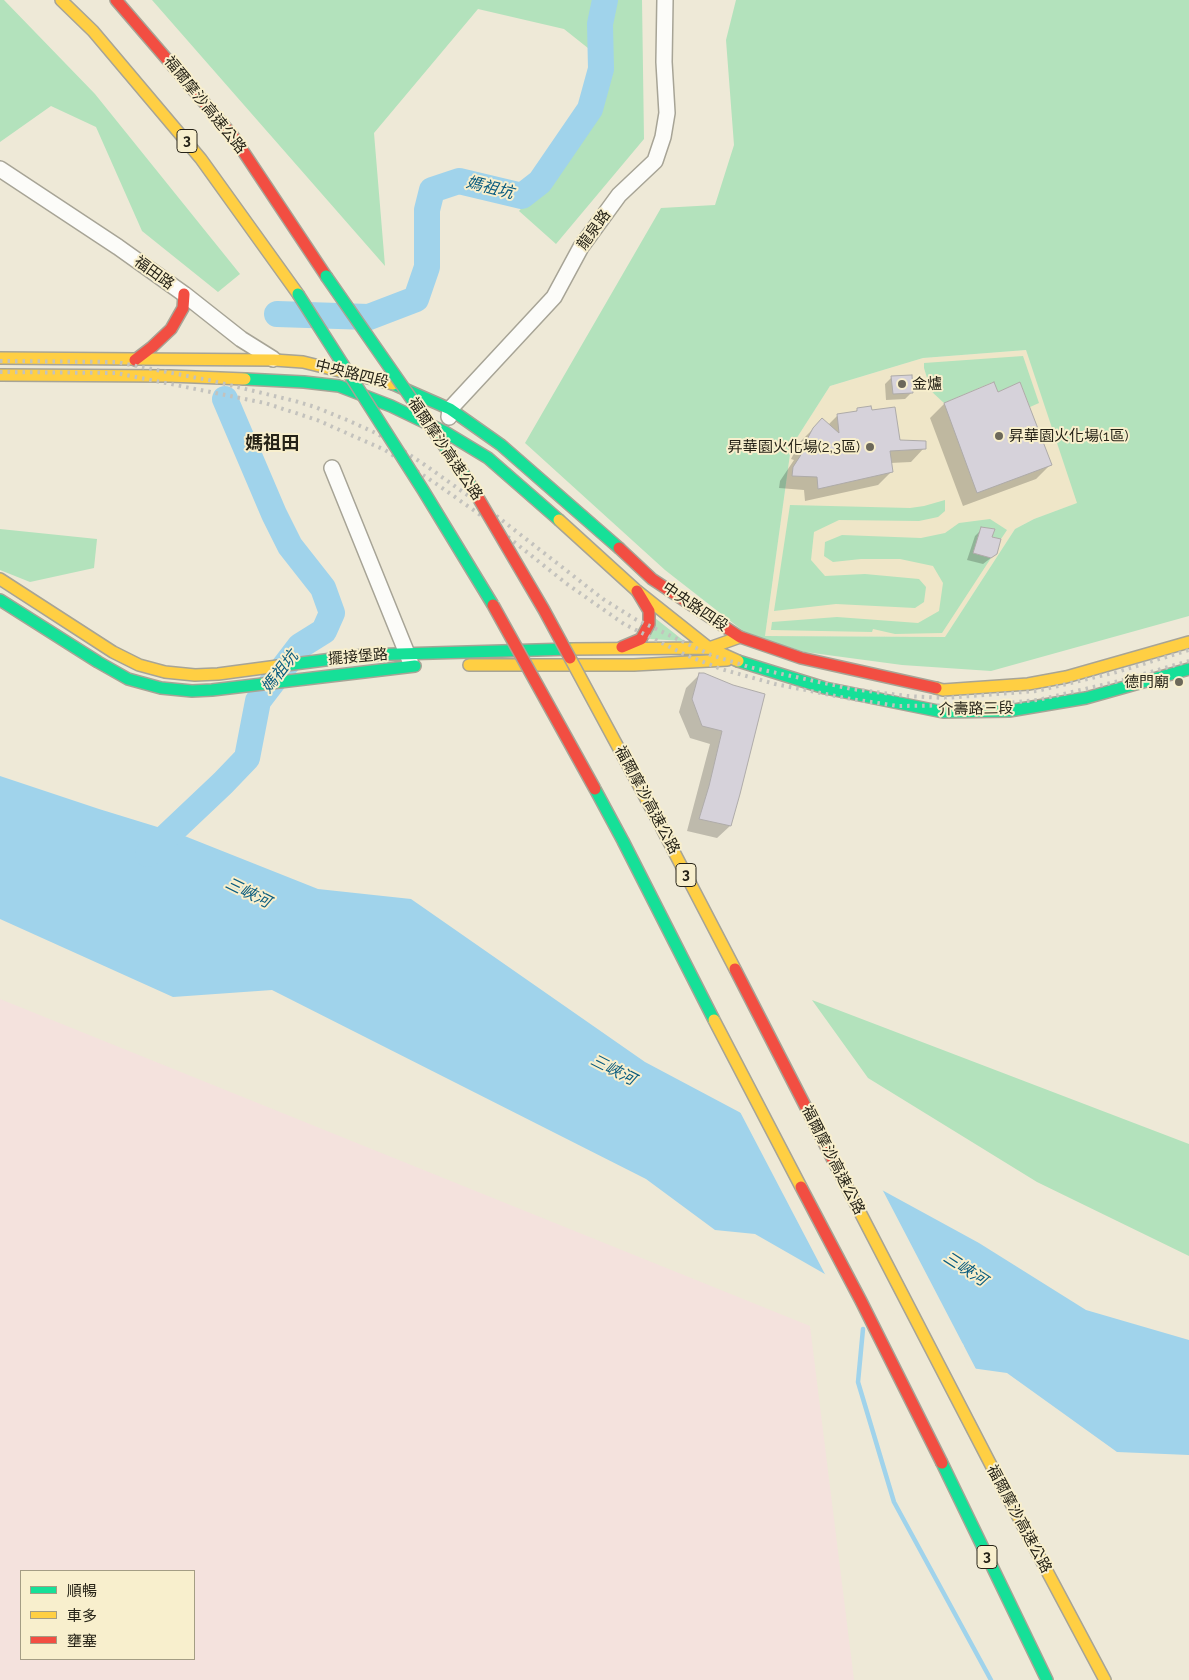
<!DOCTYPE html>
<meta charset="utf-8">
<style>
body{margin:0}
#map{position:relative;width:1189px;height:1680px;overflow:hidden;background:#eee9d7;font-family:Raleway,"Noto Sans TC",sans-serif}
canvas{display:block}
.legend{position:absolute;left:20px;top:1570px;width:175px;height:90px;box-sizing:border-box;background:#f8efcd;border:1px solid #a49d84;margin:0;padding:6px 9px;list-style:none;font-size:15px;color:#262317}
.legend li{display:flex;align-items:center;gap:10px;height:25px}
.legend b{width:25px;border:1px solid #a49d84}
</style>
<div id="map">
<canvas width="1189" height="1680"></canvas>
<ul class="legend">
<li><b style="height:6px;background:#16e098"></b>順暢</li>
<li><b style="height:6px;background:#ffcf43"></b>車多</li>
<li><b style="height:6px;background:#f24e42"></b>壅塞</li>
</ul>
</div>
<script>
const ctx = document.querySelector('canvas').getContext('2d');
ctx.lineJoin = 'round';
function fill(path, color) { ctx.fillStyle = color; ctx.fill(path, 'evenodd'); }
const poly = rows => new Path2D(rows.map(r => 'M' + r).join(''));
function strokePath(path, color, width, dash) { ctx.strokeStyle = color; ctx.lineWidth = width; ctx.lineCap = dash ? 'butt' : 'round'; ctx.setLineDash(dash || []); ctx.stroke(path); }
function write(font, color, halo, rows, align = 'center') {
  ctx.font = font + ' Raleway,"Noto Sans TC",sans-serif'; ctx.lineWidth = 4; ctx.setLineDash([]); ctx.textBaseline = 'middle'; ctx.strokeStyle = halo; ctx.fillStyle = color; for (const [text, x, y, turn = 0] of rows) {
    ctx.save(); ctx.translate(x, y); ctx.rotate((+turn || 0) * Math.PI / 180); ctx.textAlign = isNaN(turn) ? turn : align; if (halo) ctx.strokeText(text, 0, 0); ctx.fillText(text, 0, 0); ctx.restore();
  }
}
fill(poly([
 [1026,350,1078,503,1034,519,1015,529,945,637,765,636,791,447,830,386,923,358]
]), '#efe6c8');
fill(poly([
 [0,999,810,1326,854,1680,0,1680],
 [21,1571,194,1571,194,1659,21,1659]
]), '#f4e2dd');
fill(poly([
 [0,0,4,0,95,94,240,274,218,292,142,231,96,127,51,106,0,142],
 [152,0,642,0,644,139,556,244,519,211,573,150,613,68,564,29,478,9,374,133,385,266],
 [736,0,1189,0,1189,616,991,671,902,665,805,652,747,634,665,570,525,443,661,208,715,205,734,145,726,40],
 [1026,350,1077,503,1034,519,1015,529,945,637,765,636,791,447,830,386,923,358],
 [1023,356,1039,403,1030,407,1020,382,998,392,993,382,944,403,931,391,924,368,924,363],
 [945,500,945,511,938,517,919,521,839,520,814,532,811,560,825,576,865,574,919,579,926,587,924,602,915,608,836,604,774,611,790,505,910,508,924,506],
 [990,519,1007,530,1001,539,992,537,995,529,981,527,973,553,991,558,942,633,895,634,873,629,872,632,771,630,772,622,837,617,918,623,939,611,943,583,933,566,900,559,861,559,833,562,824,556,825,542,842,535,921,538,945,533,959,523],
 [0,529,97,539,94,568,30,582,0,570],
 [655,618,684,641,650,639],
 [812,1000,1189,1144,1189,1256,1037,1182,868,1078]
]), '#b3e2bc');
fill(poly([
 [0,776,99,809,177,833,318,889,411,899,645,1062,741,1113,979,1243,1086,1310,1189,1340,1189,1455,1117,1452,1007,1373,971,1368,963,1344,858,1293,755,1234,715,1230,646,1179,272,990,173,997,0,919]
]), '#a0d3eb');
fill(poly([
 [738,1108,880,1185,977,1371,969,1369,961,1346,857,1295,827,1278]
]), '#eee9d7');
fill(poly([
 [892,377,912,392,905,399,886,400,885,384],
 [997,394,1051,464,1036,479,963,506,930,418,944,404],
 [857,410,871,412,899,441,924,448,911,462,890,463,891,472,878,485,805,501,804,490,779,488,780,481,794,460,791,459,800,442,822,420,828,425,837,416,854,413],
 [982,529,990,538,996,554,983,564,967,560,975,536],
 [699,675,733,686,730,826,717,838,687,831,710,744,690,738,679,712,686,688]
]), '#0003');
strokePath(poly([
 [863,1329,858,1382,894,1502,991,1680]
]), '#a0d3eb', 4.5);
strokePath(poly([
 [277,314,369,317,416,299,427,267,427,210,432,190,459,181,522,196,540,182,590,109,601,69,600,24,605,0],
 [148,854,223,783,247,758,258,701,300,646,324,631,332,613,323,588,290,546,274,514,225,399]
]), '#a0d3eb', 26);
const building = poly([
 [912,375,913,393,893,394,891,376,912,375],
 [994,382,998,392,1020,382,1052,465,977,493,944,403,994,382],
 [871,406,872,410,895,407,900,440,926,441,926,449,890,451,893,472,818,489,817,477,792,476,793,467,806,447,804,445,813,428,822,418,839,433,837,414,857,411,857,408,871,406],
 [981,527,995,529,992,537,1001,539,997,554,991,558,973,553,981,527],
 [699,673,704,673,733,685,765,694,740,794,731,826,699,819,709,786,722,731,702,726,692,699,699,673]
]);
fill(building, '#d6d2da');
strokePath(building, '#aeaba9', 1);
const street = poly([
 [0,169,118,247,184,294,241,339,273,359],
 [449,417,450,409,554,297,581,247,619,195,655,161,663,137,667,113,664,62,665,0],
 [332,468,410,661]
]);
const fast = poly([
 [245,379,304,382,339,386,391,406,445,432,488,458,559,520],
 [393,384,450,409,501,445,619,548],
 [0,600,98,662,128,679,161,688,192,691,212,690,415,666],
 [738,661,825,688,943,712,1009,711,1086,698,1189,669],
 [278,666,364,655,571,649],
 [942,1463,1047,1680]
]);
const slow = poly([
 [61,0,93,31,201,159,298,294],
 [0,358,274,360,303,362,393,384],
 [0,375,170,376,245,379],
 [559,520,636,590,709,648,738,661],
 [0,579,113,652,139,665,165,672,195,675,218,674,278,666],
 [571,649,709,648,740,637],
 [469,665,634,665,727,660],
 [936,688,943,690,1028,684,1066,677,1189,642],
 [1007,1496,1105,1680]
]);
const jam = poly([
 [116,0,233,136,326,276],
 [135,360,152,347,171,329,183,308,184,294],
 [619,548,652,579,740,637,801,658,936,688],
 [622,647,641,639,649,624,649,611,637,591]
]);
strokePath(street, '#a7a496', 18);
strokePath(fast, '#a7a496', 14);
strokePath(slow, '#a7a496', 14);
strokePath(jam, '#a7a496', 14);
strokePath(street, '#fcfcf9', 15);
strokePath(fast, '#16e098', 11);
strokePath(slow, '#ffcf43', 11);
strokePath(jam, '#f24e42', 11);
strokePath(poly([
 [0,361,116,362,213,381,295,401,315,407,347,420,378,434,425,465,494,514,603,599,635,619,711,655,749,667,852,689,907,696,945,698,1037,691,1117,672,1189,650],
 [0,372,116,373,265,403,317,420,385,450,438,485,479,514,567,584,624,624,686,655,721,669,775,684,851,699,898,706,986,705,1038,700,1119,681,1189,661]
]), '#c3c2bd', 4, [2.5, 5]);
const fastBridge = poly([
 [326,276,463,473,473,489],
 [298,294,423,490,493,605],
 [595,789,623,841,714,1020]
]);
const slowBridge = poly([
 [570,658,659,823,735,969],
 [714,1020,801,1187],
 [834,1162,1007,1496]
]);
const jamBridge = poly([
 [473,489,544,610,570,658],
 [493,605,595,789],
 [735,969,834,1162],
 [801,1187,861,1301,942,1463]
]);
strokePath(fastBridge, '#a7a496', 14, []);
strokePath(slowBridge, '#a7a496', 14, []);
strokePath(jamBridge, '#a7a496', 14, []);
strokePath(fastBridge, '#16e098', 11);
strokePath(slowBridge, '#ffcf43', 11);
strokePath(jamBridge, '#f24e42', 11);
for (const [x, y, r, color] of [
 [902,384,5,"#6c685a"],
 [999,436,5,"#6c685a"],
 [870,447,5,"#6c685a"],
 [1179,682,5,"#6c685a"]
]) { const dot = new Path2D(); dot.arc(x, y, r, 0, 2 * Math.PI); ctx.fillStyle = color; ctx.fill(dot); strokePath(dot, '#f8efcd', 2); }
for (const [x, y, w] of [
 [187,141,20],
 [686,875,20],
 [987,1557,20]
]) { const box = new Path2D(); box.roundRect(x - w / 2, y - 11.5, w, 23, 4); ctx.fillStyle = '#f8efcd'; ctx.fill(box); strokePath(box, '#262317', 1); }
write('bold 14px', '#262317', null, [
 ["3",187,141],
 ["3",686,875],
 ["3",987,1557]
]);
write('15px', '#262317', '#f8efcd', [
 ["福爾摩沙高速公路",205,105,51],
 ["龍泉路",594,230,-54],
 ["福田路",154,273,36],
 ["中央路四段",352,374,14],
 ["福爾摩沙高速公路",445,449,56],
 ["中央路四段",695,607,34],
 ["擺接堡路",358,657,-5],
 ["介壽路三段",976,709,-1],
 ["福爾摩沙高速公路",647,800,62],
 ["福爾摩沙高速公路",833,1160,63],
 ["福爾摩沙高速公路",1019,1519,62]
]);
write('15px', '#262317', '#f8efcd', [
 ["金爐",912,384],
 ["昇華園火化場(1區)",1009,436],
 ["昇華園火化場(2,3區)",860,447,"right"],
 ["德門廟",1169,682,"right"]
], 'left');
write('italic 16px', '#0a5c7f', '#f8efcd', [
 ["媽祖坑",490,188,14],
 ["媽祖坑",280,672,-52],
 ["三峽河",248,893,26],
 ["三峽河",613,1070,27],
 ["三峽河",965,1269,33]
]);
write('bold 18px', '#262317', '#f8efcd', [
 ["媽祖田",272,444]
]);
</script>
